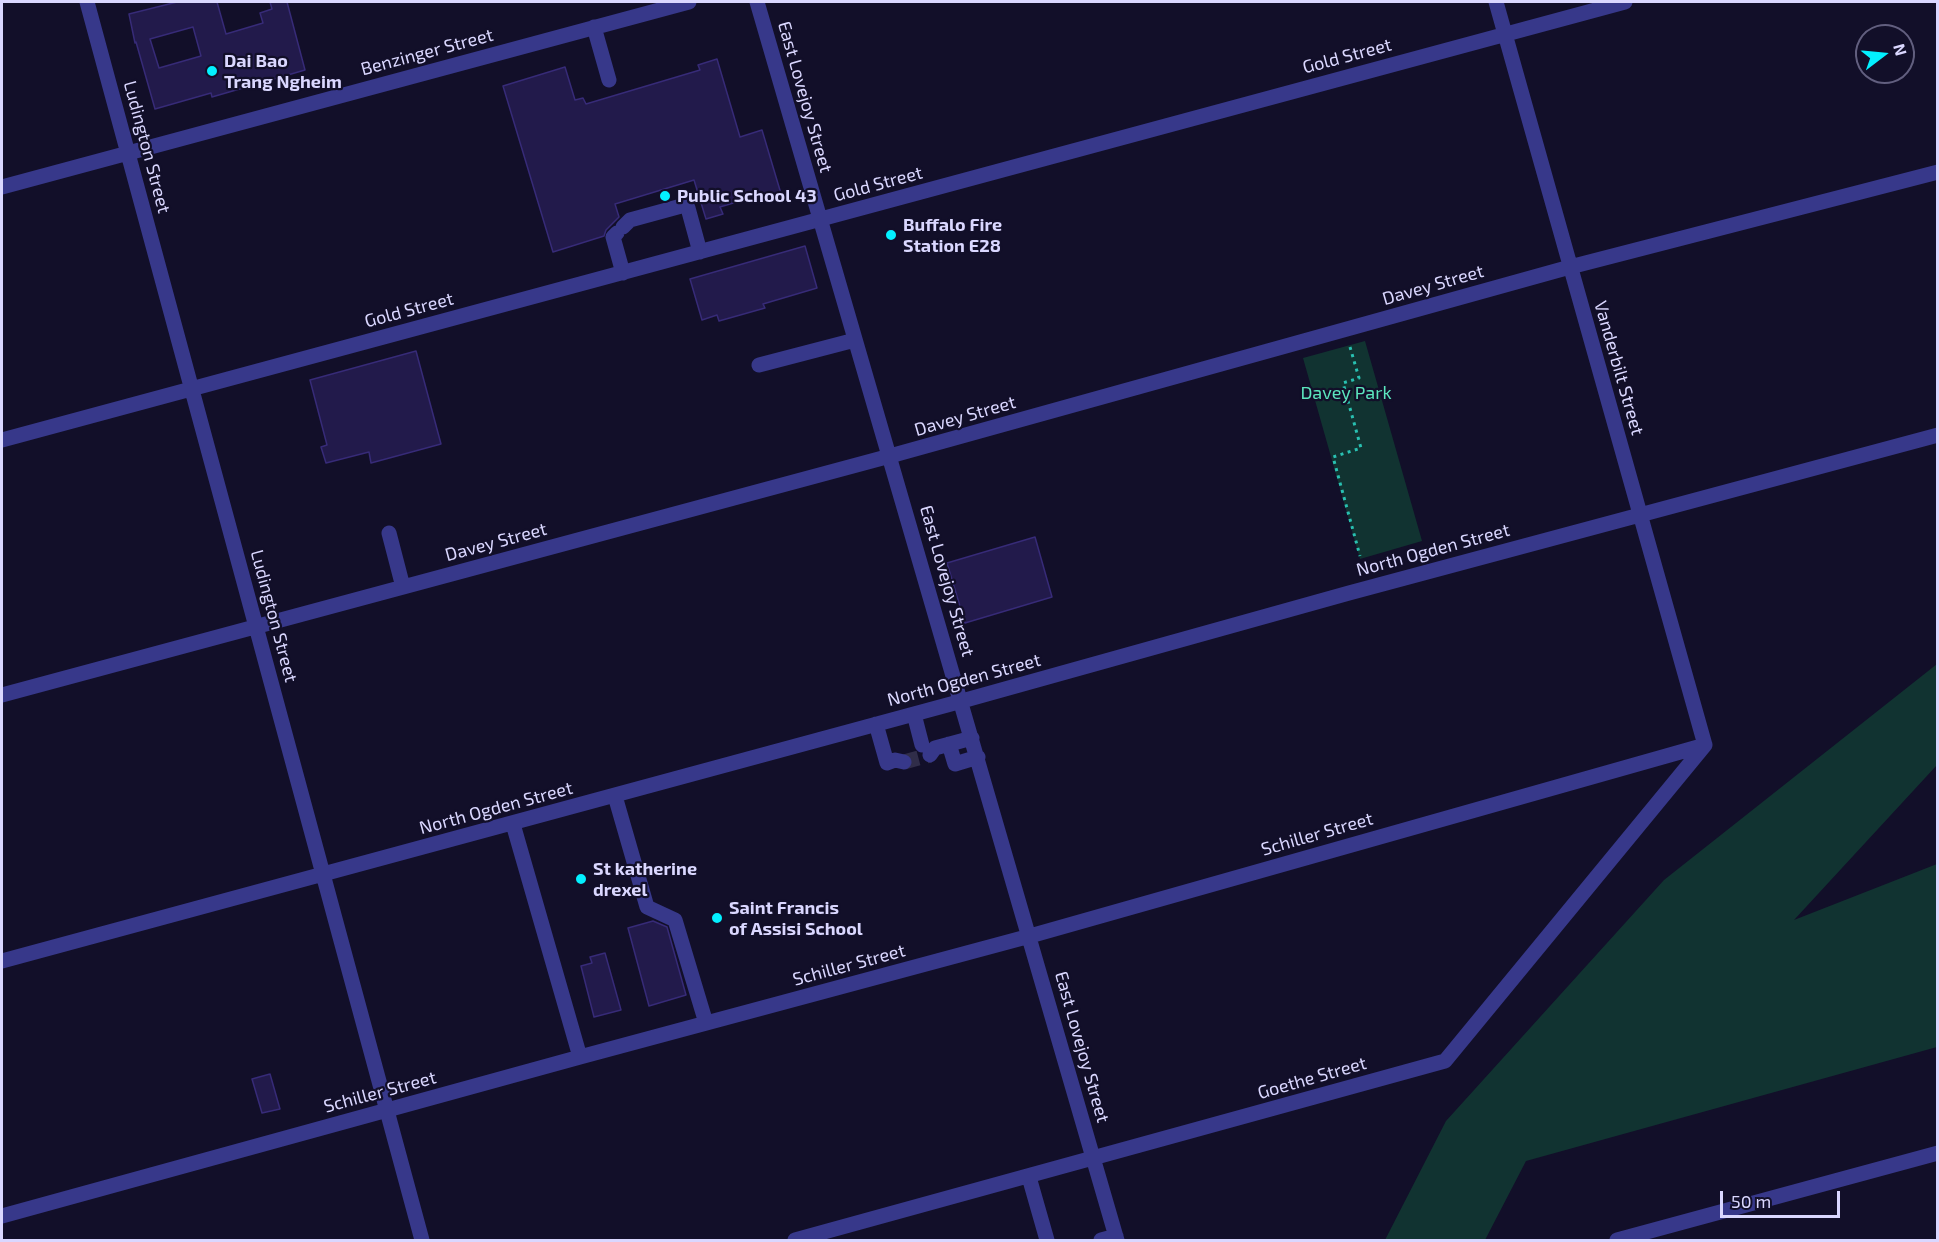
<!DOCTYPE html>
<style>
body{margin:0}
#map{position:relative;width:1939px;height:1242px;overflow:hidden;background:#120f29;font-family:"Exo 2",sans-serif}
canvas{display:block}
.frame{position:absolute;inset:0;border:3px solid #dad7ff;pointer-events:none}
.north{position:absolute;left:1855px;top:24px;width:60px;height:60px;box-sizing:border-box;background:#120f29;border:2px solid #625f7f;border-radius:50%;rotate:74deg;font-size:16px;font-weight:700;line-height:24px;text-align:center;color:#dad7ff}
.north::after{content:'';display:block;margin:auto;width:21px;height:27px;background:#03f0ff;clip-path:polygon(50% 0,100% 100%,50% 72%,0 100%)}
.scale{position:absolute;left:1720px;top:1191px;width:120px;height:27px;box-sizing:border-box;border:3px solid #dad7ff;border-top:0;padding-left:8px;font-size:18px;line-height:21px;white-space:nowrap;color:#dad7ff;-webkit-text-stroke:4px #120f29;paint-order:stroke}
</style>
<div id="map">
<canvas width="1939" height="1242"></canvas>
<div class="frame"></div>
<div class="north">N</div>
<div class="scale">50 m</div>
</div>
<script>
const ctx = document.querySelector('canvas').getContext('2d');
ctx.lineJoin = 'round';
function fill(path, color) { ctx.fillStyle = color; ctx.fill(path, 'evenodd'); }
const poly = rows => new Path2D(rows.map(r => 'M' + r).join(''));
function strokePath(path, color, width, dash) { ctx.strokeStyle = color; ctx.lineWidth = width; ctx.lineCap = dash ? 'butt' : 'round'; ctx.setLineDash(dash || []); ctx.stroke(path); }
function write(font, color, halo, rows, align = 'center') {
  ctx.font = font + ' "Exo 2",sans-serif'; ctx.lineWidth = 4.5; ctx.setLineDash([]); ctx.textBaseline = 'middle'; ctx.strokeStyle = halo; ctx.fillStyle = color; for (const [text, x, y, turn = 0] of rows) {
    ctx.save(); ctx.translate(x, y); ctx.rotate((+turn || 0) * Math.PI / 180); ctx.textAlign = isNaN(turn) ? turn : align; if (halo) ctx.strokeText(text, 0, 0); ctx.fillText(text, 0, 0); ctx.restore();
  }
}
fill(poly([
 [1365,341,1422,541,1360,559,1303,358],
 [1937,664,1937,765,1794,920,1937,864,1937,1047,1526,1161,1485,1240,1385,1240,1446,1121,1664,880]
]), '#113331');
const building = poly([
 [177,2,217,2,226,34,263,23,260,13,272,9,270,2,287,2,305,70,212,97,211,93,155,109,136,42,135,43,129,14,177,2],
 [193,27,201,56,159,68,150,39,193,27],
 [717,59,740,137,762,130,782,197,766,202,763,194,720,207,723,214,706,219,694,180,615,204,619,217,606,230,604,236,553,252,503,86,565,67,575,100,583,98,586,104,700,70,698,65,717,59],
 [805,246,817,288,763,304,765,308,719,321,717,315,702,320,690,279,805,246],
 [416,351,441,444,371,463,369,452,326,463,321,447,327,445,310,380,416,351],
 [1035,537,1052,597,965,623,947,563,1035,537],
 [653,921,667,927,686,995,649,1006,628,928,653,921],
 [605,953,621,1010,594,1017,581,966,592,963,590,957,605,953],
 [270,1074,280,1109,262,1113,252,1079,270,1074]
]);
fill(building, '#221a4b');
strokePath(building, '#372b78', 1.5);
strokePath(poly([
 [904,762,930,755]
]), '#302d49', 15, [15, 8]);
strokePath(poly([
 [1350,347,1359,378,1343,383,1361,448,1333,457,1360,556]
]), '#29c0b1', 3, [3, 4.5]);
strokePath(poly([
 [87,2,422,1240],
 [757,2,1117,1240],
 [1496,2,1705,745],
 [594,27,609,80],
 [2,187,689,2],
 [623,227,630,220,685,205,688,208,700,252],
 [617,233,613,237,623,273],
 [759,365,855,340],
 [2,440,1625,2],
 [389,533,403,587],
 [2,695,890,456,1570,267,1938,172],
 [914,714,922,745],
 [876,724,887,763,895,760,904,762],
 [949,744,955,764,978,757],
 [930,755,935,748,972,738],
 [615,796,647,907,675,920,706,1023],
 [513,824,580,1057],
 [2,961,962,701,1349,593,1938,435],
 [1029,1177,1047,1240],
 [2,1216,580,1057,1030,936,1705,745],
 [795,1240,1445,1061,1705,745],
 [1101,1240,1116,1236],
 [1617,1240,1938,1153]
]), '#37388a', 15);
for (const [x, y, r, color] of [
 [212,71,6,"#03f0ff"],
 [665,196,6,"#03f0ff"],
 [891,235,6,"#03f0ff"],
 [581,879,6,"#03f0ff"],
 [717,918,6,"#03f0ff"]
]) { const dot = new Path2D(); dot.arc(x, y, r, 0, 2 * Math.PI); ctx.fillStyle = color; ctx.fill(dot); strokePath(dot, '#120f29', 2); }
write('18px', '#dad7ff', '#120f29', [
 ["Benzinger Street",427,52,-15],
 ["Gold Street",1347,56,-15],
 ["East Lovejoy Street",805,97,74],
 ["Ludington Street",147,147,75],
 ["Gold Street",878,184,-15],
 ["Davey Street",1433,285,-16],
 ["Gold Street",409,310,-15],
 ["Vanderbilt Street",1619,368,74],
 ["Davey Street",965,416,-16],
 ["Davey Street",496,542,-15],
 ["North Ogden Street",1433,550,-15],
 ["East Lovejoy Street",947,581,74],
 ["Ludington Street",274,616,75],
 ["North Ogden Street",964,680,-15],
 ["North Ogden Street",496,808,-15],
 ["Schiller Street",1317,834,-16],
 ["Schiller Street",849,965,-15],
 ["East Lovejoy Street",1082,1047,74],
 ["Goethe Street",1312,1078,-16],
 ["Schiller Street",380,1092,-15]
]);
write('bold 18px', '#dad7ff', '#120f29', [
 ["Dai Bao",224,61],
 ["Trang Ngheim",224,82],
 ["Public School 43",677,196],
 ["Buffalo Fire",903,225],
 ["Station E28",903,246],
 ["St katherine",593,869],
 ["drexel",593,890],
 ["Saint Francis",729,908],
 ["of Assisi School",729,929]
], 'left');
write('18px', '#5ce6be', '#120f29', [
 ["Davey Park",1346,393]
]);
</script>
